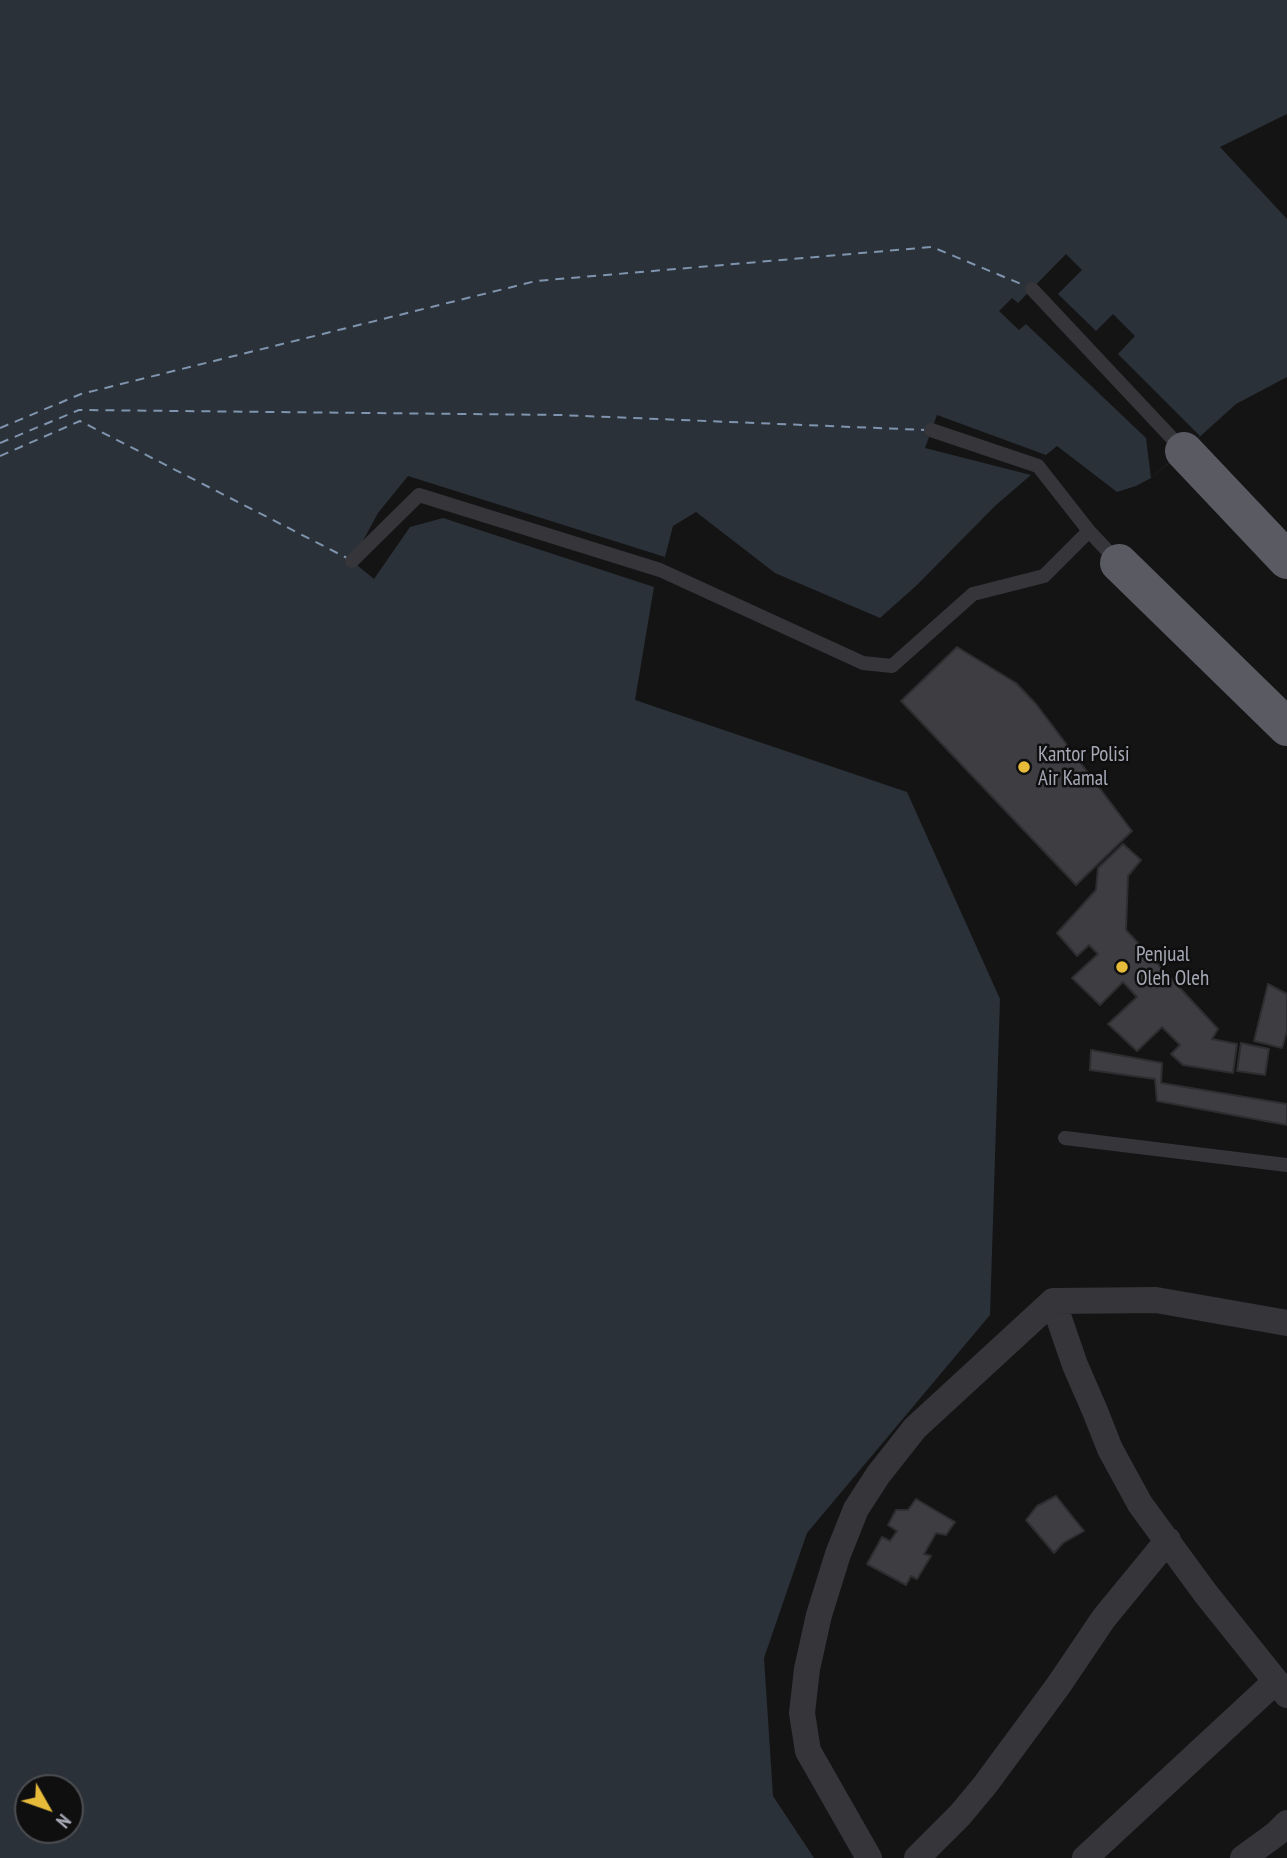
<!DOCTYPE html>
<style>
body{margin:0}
#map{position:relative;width:1287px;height:1858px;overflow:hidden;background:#141415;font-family:"PT Sans Narrow",sans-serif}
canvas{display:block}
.north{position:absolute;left:14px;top:1774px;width:70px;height:70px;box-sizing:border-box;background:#0f0f10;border:2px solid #4b4d52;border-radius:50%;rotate:130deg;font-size:19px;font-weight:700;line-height:28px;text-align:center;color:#a6a9b5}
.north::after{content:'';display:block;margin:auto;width:24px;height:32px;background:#e7bb3a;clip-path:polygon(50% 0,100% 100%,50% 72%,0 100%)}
</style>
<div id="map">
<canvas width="1287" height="1858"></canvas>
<div class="north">N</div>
</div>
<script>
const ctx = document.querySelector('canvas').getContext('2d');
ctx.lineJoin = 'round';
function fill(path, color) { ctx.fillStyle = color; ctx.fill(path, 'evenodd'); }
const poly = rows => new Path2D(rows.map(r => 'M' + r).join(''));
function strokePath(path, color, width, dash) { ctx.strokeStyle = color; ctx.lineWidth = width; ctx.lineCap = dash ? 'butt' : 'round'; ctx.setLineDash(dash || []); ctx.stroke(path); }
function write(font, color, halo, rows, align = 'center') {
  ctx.font = font + ' "PT Sans Narrow",sans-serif'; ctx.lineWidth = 5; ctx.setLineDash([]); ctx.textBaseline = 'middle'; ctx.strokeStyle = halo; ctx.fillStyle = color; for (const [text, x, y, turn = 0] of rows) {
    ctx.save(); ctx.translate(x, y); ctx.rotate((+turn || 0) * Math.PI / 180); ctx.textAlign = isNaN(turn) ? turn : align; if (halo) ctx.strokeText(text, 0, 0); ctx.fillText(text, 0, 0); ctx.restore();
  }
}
fill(poly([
 [0,0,1287,0,1287,114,1220,147,1287,219,1287,377,1236,404,1184,451,1151,478,1136,486,1117,492,1057,446,1046,455,1031,475,996,505,917,585,880,618,775,573,696,512,673,526,665,557,654,587,635,700,907,792,1000,999,990,1315,807,1533,764,1658,773,1796,814,1858,0,1858],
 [28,1788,70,1788,70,1830,28,1830]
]), '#2b3138');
fill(poly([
 [1066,254,1082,270,1058,294,1096,331,1113,314,1135,336,1118,354,1200,436,1151,478,1146,438,1026,324,1019,330,999,311,1012,298,1018,303],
 [937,415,1046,455,1031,475,925,448],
 [408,476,665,557,654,587,443,518,410,527,374,579,352,561,378,513]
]), '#141415');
strokePath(poly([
 [0,428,81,394,536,281,932,247,1026,286],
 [0,443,79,410,560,415,926,430],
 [0,456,80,421,347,558]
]), '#7f94ae', 2, [9, 7]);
const building = poly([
 [957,647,1016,683,1036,704,1132,831,1076,885,901,701,957,647],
 [1123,844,1141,860,1128,876,1126,930,1218,1029,1212,1039,1237,1044,1233,1073,1183,1065,1171,1054,1180,1045,1162,1027,1137,1051,1108,1024,1137,997,1123,982,1100,1005,1072,978,1098,954,1089,945,1077,956,1057,933,1096,890,1098,868,1123,844],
 [1268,984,1287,994,1287,1031,1282,1048,1254,1041,1268,984],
 [1241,1043,1269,1049,1265,1075,1237,1071,1241,1043],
 [1091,1050,1162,1063,1161,1083,1287,1104,1287,1125,1157,1101,1155,1079,1090,1070,1091,1050],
 [1056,1496,1084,1531,1063,1543,1054,1553,1026,1520,1037,1506,1056,1496],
 [916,1499,955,1522,946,1535,936,1533,924,1554,931,1556,917,1579,911,1576,906,1585,867,1564,882,1537,890,1541,897,1531,888,1525,896,1510,908,1510,916,1499]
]);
fill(building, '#3e3e42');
strokePath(building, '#2e2e31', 2);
strokePath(poly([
 [1032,289,1184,451],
 [931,430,1038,466,1089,531,1118,562],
 [352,561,419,495,660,570,863,663,892,666,973,594,1044,576,1089,531],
 [1065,1138,1287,1165]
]), '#35353a', 14);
strokePath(poly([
 [1053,1301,1075,1365,1095,1411,1110,1449,1140,1504,1206,1594,1287,1695],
 [869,1858,808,1751,802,1713,807,1669,819,1615,838,1554,856,1509,878,1475,915,1428,1053,1301,1156,1300,1287,1323],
 [917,1858,960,1815,985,1785,1058,1686,1104,1618,1168,1540],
 [1085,1858,1276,1681],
 [1243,1858,1276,1834,1287,1823]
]), '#35353a', 26);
strokePath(poly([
 [1184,451,1287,560],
 [1119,563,1287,727]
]), '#595a62', 38);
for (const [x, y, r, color] of [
 [1024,767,7,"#e7bb3a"],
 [1122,967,7,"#e7bb3a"]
]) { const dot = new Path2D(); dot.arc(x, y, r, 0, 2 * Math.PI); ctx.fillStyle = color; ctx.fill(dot); strokePath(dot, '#0f0f10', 2.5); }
write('21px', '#a6a9b5', '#0f0f10', [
 ["Kantor Polisi",1038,755],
 ["Air Kamal",1038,779],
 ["Penjual",1136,955],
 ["Oleh Oleh",1136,979]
], 'left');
</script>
